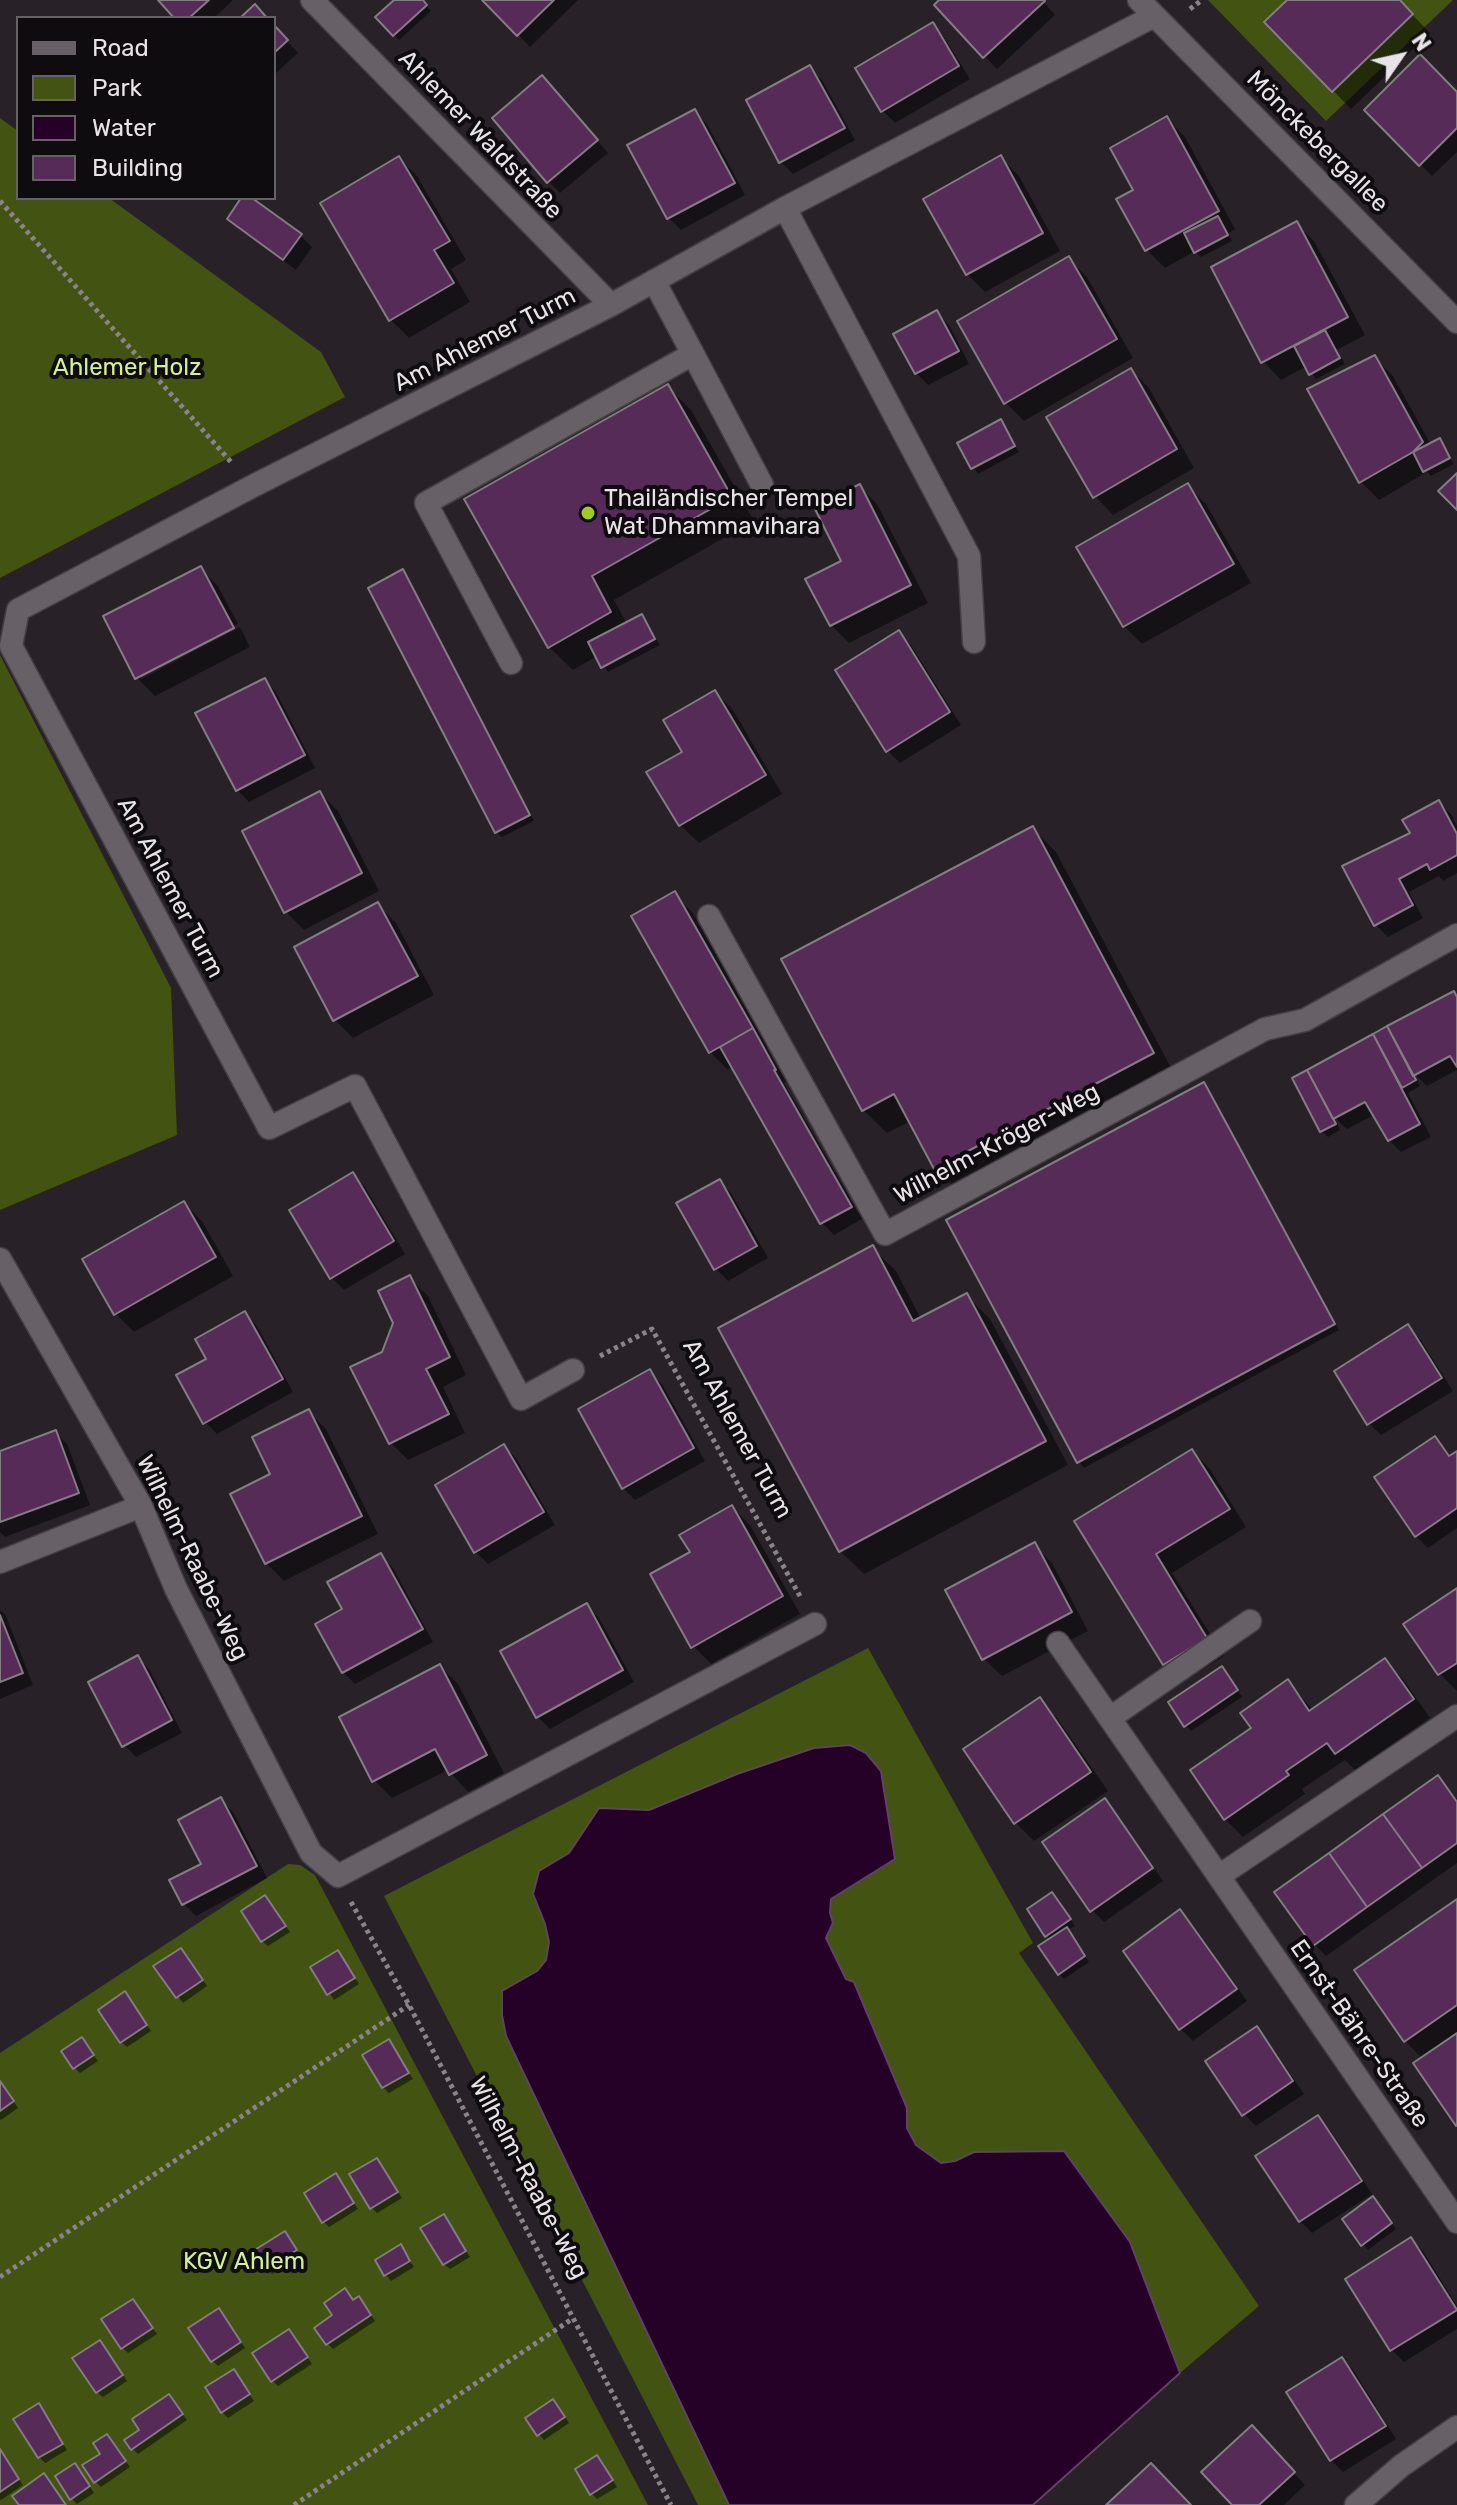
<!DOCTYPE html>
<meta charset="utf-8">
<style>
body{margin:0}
#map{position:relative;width:1457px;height:2505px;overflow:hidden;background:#282228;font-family:Rubik,sans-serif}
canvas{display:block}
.legend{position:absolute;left:16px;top:16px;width:260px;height:184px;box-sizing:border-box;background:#0f0c0f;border:2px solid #656265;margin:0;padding:10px 14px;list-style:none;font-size:24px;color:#e7e3e7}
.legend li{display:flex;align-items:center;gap:16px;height:40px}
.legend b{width:40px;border:2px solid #656265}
.north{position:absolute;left:1361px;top:16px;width:80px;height:80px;-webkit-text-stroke:6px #0f0c0f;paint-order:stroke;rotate:56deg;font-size:22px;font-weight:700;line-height:32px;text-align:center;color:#e7e3e7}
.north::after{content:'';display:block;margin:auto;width:28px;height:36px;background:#e7e3e7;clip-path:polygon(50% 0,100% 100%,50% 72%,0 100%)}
</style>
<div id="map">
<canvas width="1457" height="2505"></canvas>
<ul class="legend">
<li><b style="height:10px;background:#676067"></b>Road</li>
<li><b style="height:22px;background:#425312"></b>Park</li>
<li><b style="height:22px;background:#250027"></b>Water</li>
<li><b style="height:22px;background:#562b57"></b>Building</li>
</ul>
<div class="north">N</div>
</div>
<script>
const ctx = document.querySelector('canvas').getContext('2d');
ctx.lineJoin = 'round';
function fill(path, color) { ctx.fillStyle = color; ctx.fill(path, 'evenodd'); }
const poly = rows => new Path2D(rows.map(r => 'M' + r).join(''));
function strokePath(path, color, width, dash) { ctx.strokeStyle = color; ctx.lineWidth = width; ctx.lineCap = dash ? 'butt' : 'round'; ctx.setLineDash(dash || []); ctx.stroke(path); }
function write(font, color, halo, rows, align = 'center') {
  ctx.font = font + ' Rubik,sans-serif'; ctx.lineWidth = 8; ctx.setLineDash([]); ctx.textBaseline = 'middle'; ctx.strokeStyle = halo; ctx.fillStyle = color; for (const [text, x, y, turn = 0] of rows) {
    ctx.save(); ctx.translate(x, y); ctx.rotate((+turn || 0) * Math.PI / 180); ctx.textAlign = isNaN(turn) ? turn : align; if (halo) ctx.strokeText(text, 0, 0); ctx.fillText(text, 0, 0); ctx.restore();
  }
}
fill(poly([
 [1208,0,1453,0,1326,121],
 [0,118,18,131,18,198,109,198,321,352,345,397,0,578],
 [0,655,171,988,177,1135,0,1210],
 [868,1648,1033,1943,1019,1953,1259,2306,1180,2373,1130,2243,974,2152,955,2161,941,2163,916,2145,906,2128,907,2108,826,1938,833,1923,830,1913,831,1899,895,1859,814,1748,737,1774,649,1810,599,1808,569,1853,539,1871,533,1894,545,1924,549,1942,546,1960,538,1971,527,1978,507,2036,729,2505,698,2505,384,1896],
 [288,1864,300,1865,315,1875,648,2505,0,2505,0,2053]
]), '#425312');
const water = poly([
 [850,1745,866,1753,881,1771,895,1859,831,1899,830,1913,833,1923,826,1938,846,1979,854,1982,907,2108,907,2128,916,2145,941,2163,955,2161,974,2152,1064,2151,1130,2242,1180,2373,1033,2505,729,2505,506,2036,502,2015,502,1991,537,1971,546,1960,549,1942,545,1924,533,1894,539,1871,569,1853,599,1808,649,1810,737,1774,814,1748,850,1745]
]);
fill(water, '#250027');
strokePath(water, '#5f4461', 2);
fill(poly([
 [160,0,233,0,214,18,177,18],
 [397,0,421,0,431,11,399,40,378,17],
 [485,0,578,0,530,47],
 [942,0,1042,0,1055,15,997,69,937,5],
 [1290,0,1398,0,1430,33,1351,109,1267,22],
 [932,25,944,37,970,79,895,123,883,111,858,69],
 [274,26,298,53,274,75],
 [810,68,822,80,855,140,793,174,781,162],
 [554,90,608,153,560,193,548,181],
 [1457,94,1457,152,1432,176,1367,110],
 [695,112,707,124,745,195,681,230,669,218],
 [1167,119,1185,137,1235,229,1228,234,1232,241,1201,257,1195,251,1165,268,1147,250,1135,190],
 [399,158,417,176,466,260,451,269,470,302,409,338,391,320,322,203],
 [1001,158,1019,176,1060,251,985,292,967,274],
 [244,198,249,198,300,235,312,247,296,270,241,230,229,218],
 [1296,223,1314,241,1365,335,1337,350,1345,364,1316,379,1307,366,1281,380,1263,361],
 [1069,259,1087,277,1133,358,1024,421,1006,403],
 [937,313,949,325,969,364,928,385,916,373],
 [1375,358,1393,376,1431,445,1439,440,1454,464,1431,476,1427,472,1379,500,1361,482,1310,390],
 [1131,370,1149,388,1194,468,1113,515,1095,496],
 [667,386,691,410,754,521,614,600,627,624,641,616,660,645,608,672,597,656,573,670,549,647],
 [1001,422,1019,452,978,474,959,444],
 [859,486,877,504,928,603,849,643,831,625],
 [1188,486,1206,504,1251,583,1142,644,1124,626],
 [200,568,218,586,238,624,141,674,141,679,240,627,250,647,155,696,137,678,106,617],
 [403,572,408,577,534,821,502,837,496,832],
 [899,633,911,645,961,725,900,763,888,751],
 [264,680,276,692,315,768,249,802,237,790],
 [715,692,733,710,782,794,699,843,680,825,649,773,684,752],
 [320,793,338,811,379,891,304,930,286,912,245,832],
 [1439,802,1451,814,1457,826,1457,873,1443,881,1439,876,1409,892,1423,918,1388,937,1376,925,1413,834],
 [1032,828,1056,852,1176,1077,959,1192,936,1168,911,1121,887,1133,863,1110],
 [674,894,692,912,769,1047,767,1048,786,1082,784,1083,862,1219,834,1235,822,1223,733,1067,728,1070,710,1052],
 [378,905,396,923,434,995,353,1038,335,1020],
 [1454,993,1457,997,1457,1070,1427,1086,1414,1074,1420,1086,1408,1093,1431,1137,1401,1152,1389,1140,1374,1115,1347,1129,1334,1117,1340,1130,1328,1137,1322,1131,1295,1079],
 [1204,1084,1209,1090,1339,1330,1084,1468,1079,1462,949,1221],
 [353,1175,365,1187,405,1254,344,1290,332,1278],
 [719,1181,731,1193,768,1258,728,1281,716,1269],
 [184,1203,202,1221,233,1276,134,1332,116,1314,84,1260],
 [872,1248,896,1271,921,1319,966,1295,990,1319,1068,1465,864,1574,840,1551],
 [410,1278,428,1296,466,1375,443,1387,465,1433,408,1460,390,1442,384,1354],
 [245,1314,257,1326,293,1392,217,1434,205,1422,209,1360],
 [1408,1327,1420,1339,1453,1391,1381,1435,1369,1423],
 [650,1372,662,1384,705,1461,635,1500,623,1488],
 [308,1411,326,1429,378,1534,284,1581,266,1563,273,1475],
 [55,1432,67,1444,90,1505,5,1537,0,1532,0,1453],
 [1435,1438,1452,1457,1457,1453,1457,1528,1428,1548,1416,1536],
 [504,1446,516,1458,555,1525,488,1564,476,1552],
 [1192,1451,1210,1469,1246,1527,1172,1573,1224,1656,1182,1682,1164,1664,1077,1521],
 [732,1507,750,1525,800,1614,711,1664,693,1646,692,1553],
 [1034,1545,1052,1563,1088,1631,1002,1676,983,1658],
 [381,1556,393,1568,433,1642,355,1684,343,1672,344,1610],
 [1457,1590,1457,1691,1440,1674,1406,1624],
 [587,1606,599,1618,634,1682,550,1729,538,1717],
 [0,1610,6,1616,33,1685,0,1699],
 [137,1657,149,1669,182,1733,136,1757,124,1745],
 [1385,1661,1403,1679,1430,1718,1355,1770,1345,1760,1302,1789,1305,1794,1243,1837,1225,1819,1254,1728,1288,1682,1313,1710],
 [440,1666,458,1684,504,1773,468,1792,448,1770,392,1798,374,1780],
 [1227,1674,1242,1697,1191,1731,1186,1726],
 [1039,1700,1057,1718,1108,1791,1034,1841,1016,1823,966,1750],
 [1438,1778,1457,1799,1457,1863,1326,1956,1314,1944],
 [221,1800,233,1812,267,1878,196,1916,184,1904,172,1881,204,1864],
 [1104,1801,1116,1813,1163,1881,1104,1922,1092,1910],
 [1057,1900,1075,1926,1067,1930,1089,1962,1064,1979,1059,1974,1051,1940,1047,1935],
 [1457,1901,1457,2124,1423,2059,1405,2041],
 [270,1903,290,1932,268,1946,262,1941],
 [1180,1912,1192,1924,1247,2001,1193,2041,1181,2029],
 [338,1952,359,1984,334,2000,313,1968],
 [186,1956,207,1986,183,2003,156,1967],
 [125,1994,151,2031,127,2047,121,2042],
 [1256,2029,1268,2041,1304,2094,1256,2126,1244,2114],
 [82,2040,98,2061,80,2073,75,2068],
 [389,2042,413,2079,389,2093,383,2087],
 [0,2081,18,2108,1,2120,0,2119],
 [1318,2118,1330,2130,1372,2194,1312,2233,1300,2221],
 [377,2160,402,2198,377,2213,372,2208],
 [336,2176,358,2209,329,2227,324,2222],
 [1378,2204,1396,2229,1368,2250,1363,2244],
 [444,2216,470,2257,450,2269,444,2264],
 [285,2234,301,2256,272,2274,267,2268],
 [1411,2239,1423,2251,1457,2306,1457,2329,1404,2362,1392,2350,1347,2279],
 [400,2247,414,2267,391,2281,386,2275],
 [133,2301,157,2334,128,2353,122,2347],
 [364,2304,375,2321,333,2349,327,2343],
 [224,2316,245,2348,218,2366,212,2360],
 [294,2337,312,2364,278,2386,273,2381],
 [105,2348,127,2381,103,2397,97,2392],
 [1342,2359,1354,2371,1396,2439,1343,2472,1331,2460],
 [233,2371,254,2401,228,2418,222,2412],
 [169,2396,187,2420,138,2454,132,2448,142,2431],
 [38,2406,67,2450,45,2463,39,2457],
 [558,2407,569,2423,544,2440,539,2434],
 [107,2436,130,2467,101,2487,95,2481],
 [1263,2440,1305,2485,1284,2505,1235,2505],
 [0,2451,23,2485,1,2500,0,2499],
 [602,2463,617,2487,597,2499,592,2494],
 [80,2471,94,2493,77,2504,71,2498]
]), '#0007');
const building = poly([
 [158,0,209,0,189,18,174,18,158,0],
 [394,0,423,0,427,5,393,36,375,17,394,0],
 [482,0,554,0,517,36,482,0],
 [939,0,1044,0,1045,1,983,58,934,5,939,0],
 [1287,0,1400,0,1413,14,1332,92,1264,22,1287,0],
 [255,4,267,18,240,18,255,4],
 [933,22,959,66,881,112,855,68,933,22],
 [274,25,288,40,274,53,274,25],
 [1420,54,1457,92,1457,128,1419,166,1364,110,1420,54],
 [810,65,845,128,779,163,746,100,810,65],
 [542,75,598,140,547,183,492,118,542,75],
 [695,109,735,183,667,219,627,145,695,109],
 [1167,116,1219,211,1145,251,1116,199,1133,190,1110,148,1167,116],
 [1001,155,1043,233,966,275,923,199,1001,155],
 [399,156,450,241,434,250,454,283,389,321,320,203,399,156],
 [241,198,252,198,302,234,283,260,227,219,241,198],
 [1218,216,1228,235,1194,253,1184,233,1218,216],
 [1297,221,1348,317,1261,363,1211,267,1297,221],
 [1069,256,1117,339,1004,404,957,321,1069,256],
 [937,310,959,351,915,374,893,334,937,310],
 [1325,330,1340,358,1309,375,1294,346,1325,330],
 [1375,355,1423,442,1413,452,1359,483,1307,389,1375,355],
 [1131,368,1177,449,1093,498,1046,417,1131,368],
 [668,384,732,497,592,576,611,612,548,648,464,499,668,384],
 [1001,419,1015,446,971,469,957,443,1001,419],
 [1440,438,1450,458,1423,472,1413,452,1440,438],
 [1457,473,1457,510,1438,491,1457,473],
 [1188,483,1234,564,1123,627,1076,547,1188,483],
 [860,484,911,585,830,626,805,579,841,561,814,507,860,484],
 [201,566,234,628,135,679,103,616,201,566],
 [403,569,530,815,495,833,368,588,403,569],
 [642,614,655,639,601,668,588,642,642,614],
 [899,630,950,712,886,752,835,670,899,630],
 [265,678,305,755,236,791,195,713,265,678],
 [715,690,766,775,679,826,646,772,682,752,663,720,715,690],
 [320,791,362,873,284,913,242,831,320,791],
 [1439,800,1457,834,1457,855,1430,870,1427,864,1399,879,1413,905,1374,926,1342,866,1410,833,1402,820,1439,800],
 [1033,826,1154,1053,934,1169,894,1094,862,1111,781,959,1033,826],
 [675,891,753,1028,709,1053,631,916,675,891],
 [378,902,418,976,333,1021,294,947,378,902],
 [1454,991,1457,997,1457,1067,1450,1056,1413,1076,1387,1026,1454,991],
 [1387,1026,1416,1080,1402,1088,1373,1034,1387,1026],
 [753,1028,776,1070,774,1070,852,1207,820,1224,720,1047,753,1028],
 [1373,1034,1420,1124,1388,1141,1365,1102,1333,1119,1307,1070,1373,1034],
 [1307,1070,1336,1124,1320,1132,1292,1078,1307,1070],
 [1204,1082,1335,1324,1077,1463,946,1220,1204,1082],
 [353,1172,394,1241,330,1279,289,1210,353,1172],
 [720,1179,757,1246,714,1270,676,1203,720,1179],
 [184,1201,216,1257,114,1315,82,1259,184,1201],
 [873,1245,913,1321,967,1293,1046,1441,839,1552,718,1328,873,1245],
 [410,1275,450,1357,426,1369,449,1414,389,1444,350,1367,382,1352,393,1323,378,1291,410,1275],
 [245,1311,283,1379,203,1424,176,1375,206,1359,195,1339,245,1311],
 [1408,1324,1442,1378,1367,1425,1334,1371,1408,1324],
 [650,1369,694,1448,622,1489,578,1409,650,1369],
 [309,1409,362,1516,265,1564,230,1494,270,1474,252,1437,309,1409],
 [56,1430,79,1493,0,1522,0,1451,56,1430],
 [1435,1436,1449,1456,1457,1451,1457,1508,1415,1537,1374,1477,1435,1436],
 [504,1444,544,1512,474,1553,435,1485,504,1444],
 [1192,1449,1230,1509,1156,1554,1207,1638,1163,1665,1074,1521,1192,1449],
 [732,1505,783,1596,691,1648,650,1574,690,1552,679,1535,732,1505],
 [1035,1542,1072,1612,982,1660,945,1590,1035,1542],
 [381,1553,423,1629,342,1673,315,1624,342,1609,327,1582,381,1553],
 [1457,1588,1457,1663,1438,1675,1403,1624,1457,1588],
 [587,1603,623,1670,536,1718,500,1651,587,1603],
 [0,1615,23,1673,0,1682,0,1615],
 [138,1655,172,1720,122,1747,88,1682,138,1655],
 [1385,1658,1414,1699,1335,1754,1327,1743,1286,1771,1289,1775,1224,1820,1190,1770,1251,1728,1240,1713,1288,1679,1309,1711,1385,1658],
 [440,1664,487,1755,449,1775,435,1749,372,1782,339,1717,440,1664],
 [1222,1666,1238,1690,1184,1727,1168,1702,1222,1666],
 [1040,1697,1091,1772,1014,1824,963,1749,1040,1697],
 [1438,1775,1457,1802,1457,1843,1422,1868,1383,1814,1438,1775],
 [221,1797,257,1866,182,1905,169,1880,201,1864,178,1820,221,1797],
 [1105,1798,1153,1868,1090,1912,1042,1842,1105,1798],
 [1383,1814,1422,1868,1367,1907,1329,1853,1383,1814],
 [1329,1853,1367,1907,1313,1946,1274,1892,1329,1853],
 [1052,1892,1071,1919,1045,1937,1027,1909,1052,1892],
 [265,1895,286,1926,261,1942,241,1911,265,1895],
 [1457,1899,1457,2005,1404,2042,1354,1970,1457,1899],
 [1180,1909,1237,1989,1179,2030,1123,1951,1180,1909],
 [1067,1927,1085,1956,1058,1975,1038,1946,1067,1927],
 [181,1948,203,1980,176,1998,153,1966,181,1948],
 [338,1950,355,1978,327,1995,310,1967,338,1950],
 [125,1991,147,2025,120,2043,98,2010,125,1991],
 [1257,2026,1293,2081,1242,2116,1205,2061,1257,2026],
 [1457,2033,1457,2125,1456,2126,1413,2063,1457,2033],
 [82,2037,94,2055,73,2069,61,2051,82,2037],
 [389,2039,409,2073,382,2088,362,2055,389,2039],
 [0,2081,14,2101,0,2111,0,2081],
 [1318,2115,1362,2181,1299,2222,1255,2156,1318,2115],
 [377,2158,398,2192,370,2209,349,2174,377,2158],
 [336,2173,354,2203,322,2223,304,2193,336,2173],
 [1373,2196,1392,2223,1361,2246,1342,2219,1373,2196],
 [444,2214,466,2251,443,2265,420,2228,444,2214],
 [285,2231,297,2250,265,2270,253,2251,285,2231],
 [1411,2237,1457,2310,1390,2351,1345,2279,1411,2237],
 [401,2244,410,2261,384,2276,375,2260,401,2244],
 [345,2288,353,2300,359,2296,371,2315,326,2345,314,2328,332,2315,324,2303,345,2288],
 [133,2299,153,2328,121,2349,101,2319,133,2299],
 [219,2308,241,2342,211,2362,188,2328,219,2308],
 [289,2329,308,2357,271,2382,252,2353,289,2329],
 [100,2340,123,2375,96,2393,72,2358,100,2340],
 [1342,2357,1386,2426,1330,2461,1286,2392,1342,2357],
 [234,2369,250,2394,221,2413,205,2387,234,2369],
 [169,2394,183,2414,131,2450,124,2440,139,2430,132,2419,169,2394],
 [553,2399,565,2417,537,2436,525,2418,553,2399],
 [39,2403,63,2444,38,2458,13,2419,39,2403],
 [1252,2425,1295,2472,1259,2505,1232,2505,1201,2472,1252,2425],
 [107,2434,126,2461,94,2483,82,2465,100,2454,93,2443,107,2434],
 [0,2449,19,2479,0,2492,0,2449],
 [597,2455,613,2480,590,2495,575,2469,597,2455],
 [75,2463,90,2486,70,2500,55,2476,75,2463],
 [1151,2463,1191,2505,1106,2505,1151,2463],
 [44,2473,66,2505,19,2505,12,2496,44,2473]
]);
fill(building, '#562b57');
strokePath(building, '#837c83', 2);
const service = poly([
 [693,354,762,485],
 [511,663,426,503,693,354,654,281],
 [1110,1718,1250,1621]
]);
const minor = poly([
 [312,0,611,305],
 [1139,0,1457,322],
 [785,208,969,556,974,642],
 [709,916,885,1234,1265,1029,1305,1020,1457,935],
 [0,1259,141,1506,176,1589,311,1853,338,1876,815,1624],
 [573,1370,521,1399,355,1086,269,1128,11,646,18,610,253,486,611,305,785,208,1154,16],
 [0,1562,141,1506],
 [1058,1643,1457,2222],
 [1219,1876,1457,1716],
 [1356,2505,1401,2466,1457,2427]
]);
strokePath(service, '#443f44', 25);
strokePath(minor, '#443f44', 25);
strokePath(poly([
 [1190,9,1202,0],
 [0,201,231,462],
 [600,1356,652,1329,801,1598],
 [351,1902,409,2005,671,2505],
 [0,2277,409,2005],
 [294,2505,572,2319]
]), '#898489', 5, [4, 4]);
strokePath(service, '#676067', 22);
strokePath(minor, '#676067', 22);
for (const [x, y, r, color] of [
 [588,513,8,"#a3c926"]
]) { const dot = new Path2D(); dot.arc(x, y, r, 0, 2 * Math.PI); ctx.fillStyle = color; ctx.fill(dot); strokePath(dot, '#0f0c0f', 3); }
write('24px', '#e7e3e7', '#0f0c0f', [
 ["Ahlemer Waldstraße",480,135,46],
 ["Mönckebergallee",1317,142,45],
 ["Am Ahlemer Turm",485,340,-27],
 ["Am Ahlemer Turm",170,888,62],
 ["Wilhelm-Kröger-Weg",997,1144,-28],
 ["Am Ahlemer Turm",737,1429,61],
 ["Wilhelm-Raabe-Weg",192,1558,64],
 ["Ernst-Bähre-Straße",1359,2034,55],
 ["Wilhelm-Raabe-Weg",528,2178,62]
]);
write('24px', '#d4f095', '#0f0c0f', [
 ["Ahlemer Holz",127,368],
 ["KGV Ahlem",244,2262]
]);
write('24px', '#e7e3e7', '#0f0c0f', [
 ["Thailändischer Tempel",604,499],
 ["Wat Dhammavihara",604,527]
], 'left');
</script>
